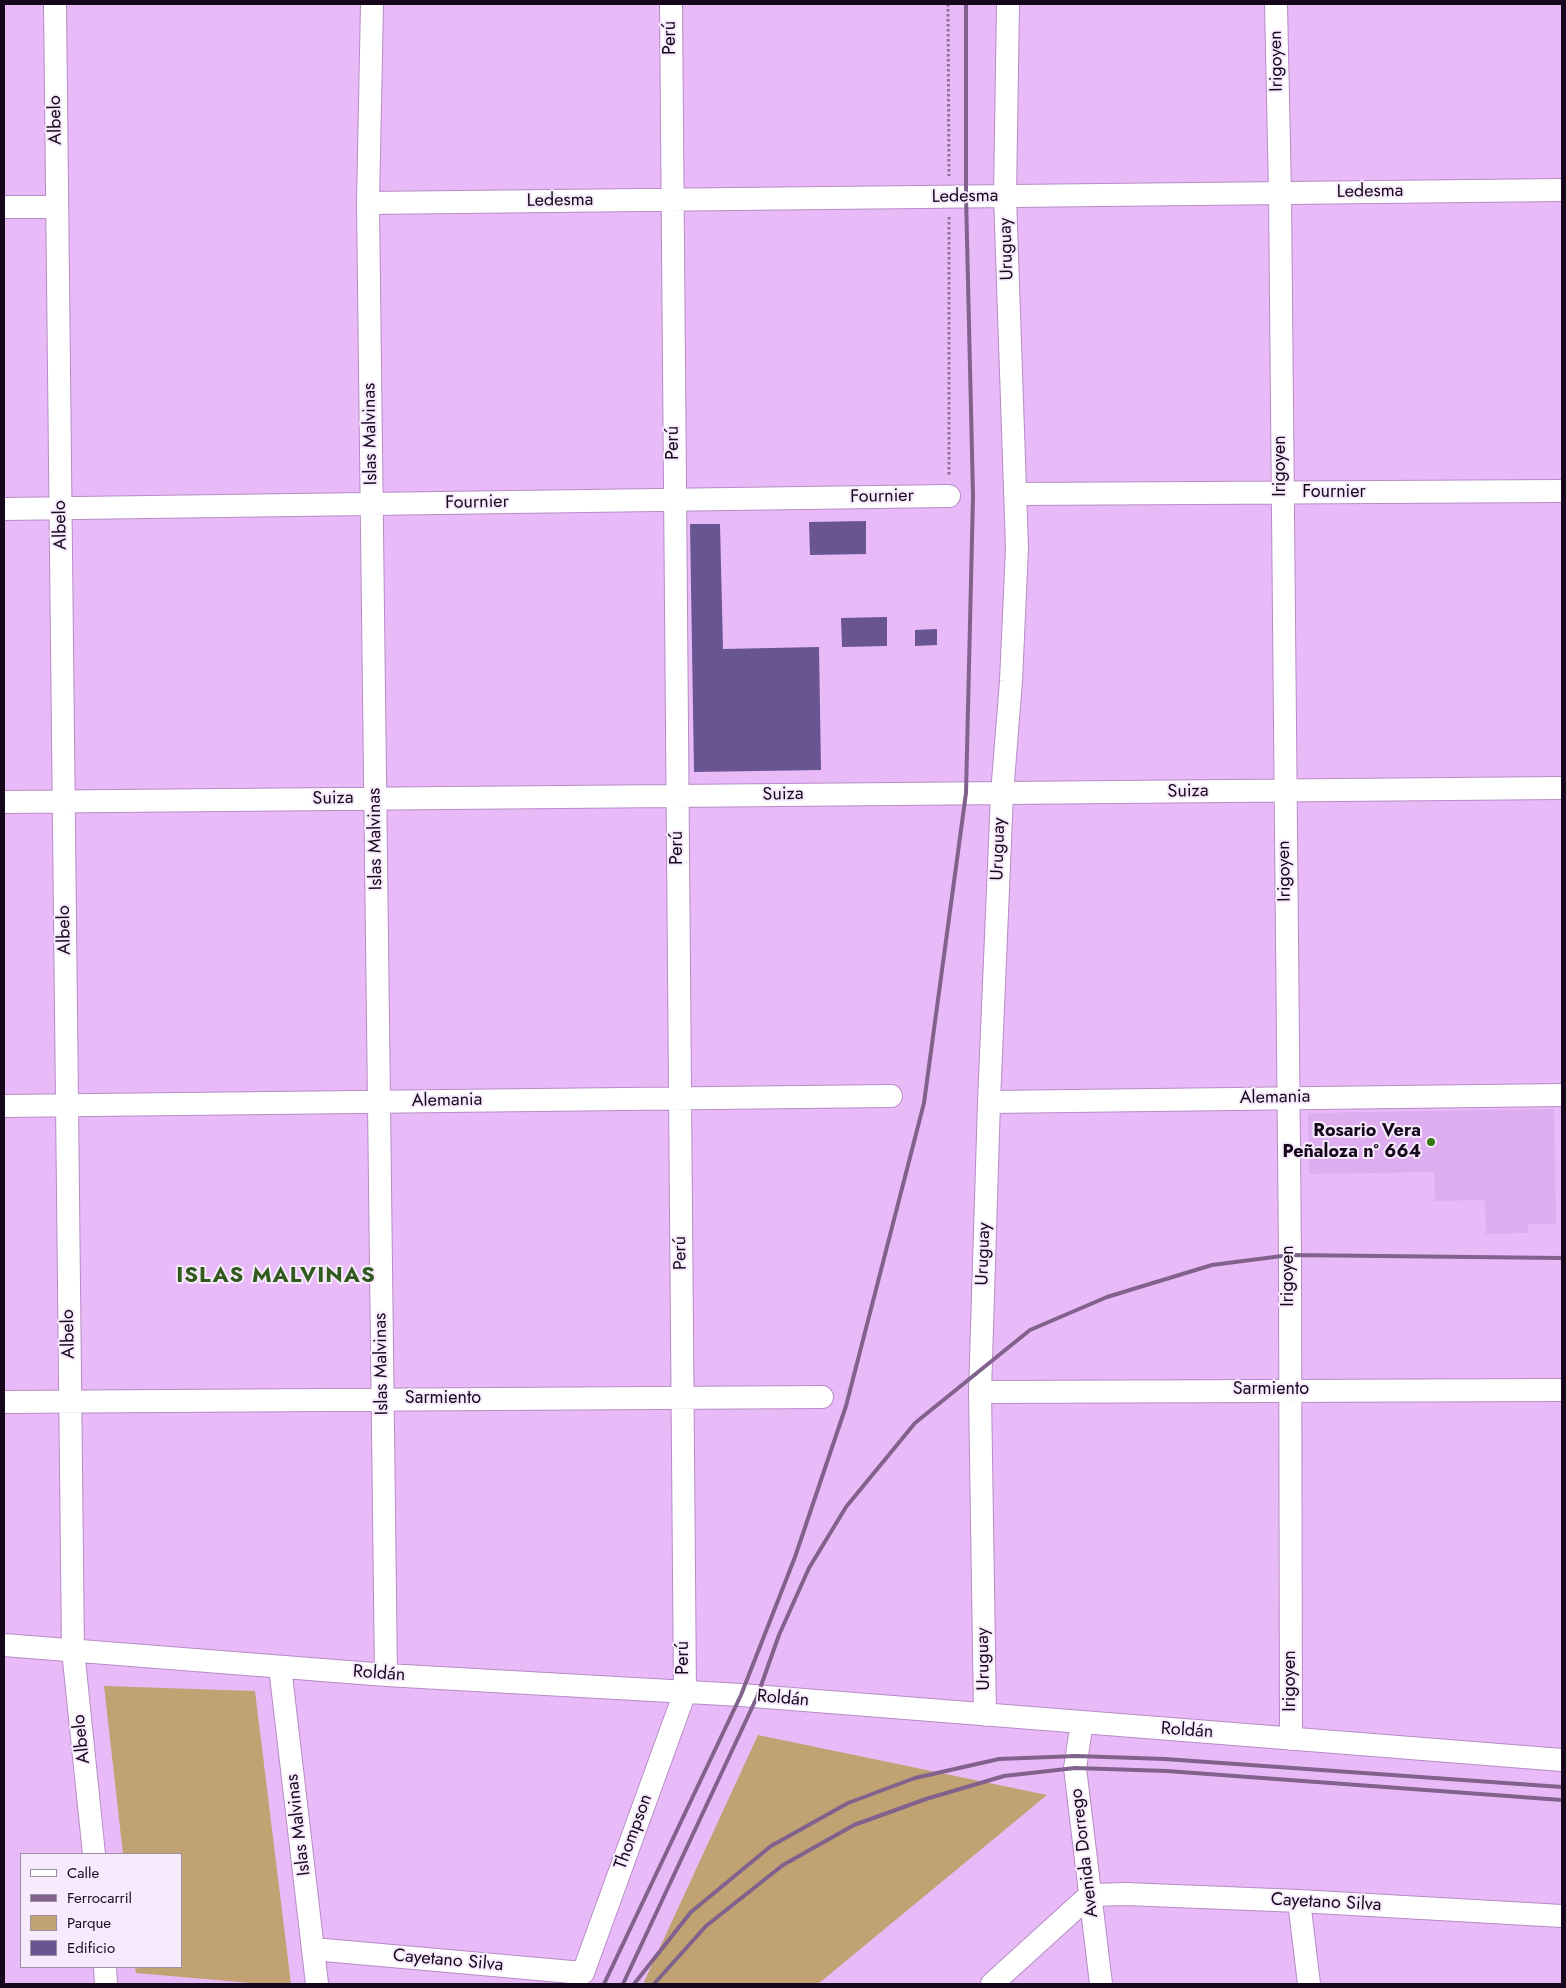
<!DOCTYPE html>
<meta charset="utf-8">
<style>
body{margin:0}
#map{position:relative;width:1566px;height:1988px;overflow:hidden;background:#e8bbf8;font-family:Jost,sans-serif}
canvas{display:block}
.frame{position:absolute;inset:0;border:5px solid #17071c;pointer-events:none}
.legend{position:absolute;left:20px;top:1853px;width:162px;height:115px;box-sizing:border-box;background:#f7eafc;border:1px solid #9d8fa2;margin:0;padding:6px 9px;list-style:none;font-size:15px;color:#17071c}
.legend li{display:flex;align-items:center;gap:10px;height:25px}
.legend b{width:25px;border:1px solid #9d8fa2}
</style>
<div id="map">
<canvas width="1566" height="1988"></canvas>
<div class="frame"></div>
<ul class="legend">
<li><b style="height:6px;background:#fff"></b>Calle</li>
<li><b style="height:6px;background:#81628c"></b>Ferrocarril</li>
<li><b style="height:14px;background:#c1a273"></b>Parque</li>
<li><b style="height:14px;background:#685591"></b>Edificio</li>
</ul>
</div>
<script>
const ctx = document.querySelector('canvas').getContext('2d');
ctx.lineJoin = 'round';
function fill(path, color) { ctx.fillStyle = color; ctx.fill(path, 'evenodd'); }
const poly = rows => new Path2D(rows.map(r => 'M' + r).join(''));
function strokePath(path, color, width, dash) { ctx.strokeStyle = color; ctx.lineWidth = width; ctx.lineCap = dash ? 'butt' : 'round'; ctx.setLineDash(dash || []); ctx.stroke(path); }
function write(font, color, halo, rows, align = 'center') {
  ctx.font = font + ' Jost,sans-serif'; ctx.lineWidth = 4; ctx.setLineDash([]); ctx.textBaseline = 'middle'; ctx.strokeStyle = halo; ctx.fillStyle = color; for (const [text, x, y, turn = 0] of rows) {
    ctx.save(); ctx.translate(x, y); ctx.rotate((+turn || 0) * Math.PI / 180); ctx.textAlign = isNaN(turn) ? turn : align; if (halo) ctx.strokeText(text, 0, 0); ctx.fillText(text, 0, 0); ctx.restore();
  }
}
fill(poly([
 [1554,1109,1556,1224,1528,1224,1528,1233,1486,1234,1485,1200,1435,1201,1434,1172,1309,1174,1308,1113]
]), '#ddadef');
fill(poly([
 [104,1686,255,1691,291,1984,262,1984,136,1973,135,1967,181,1967,181,1854,123,1854],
 [758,1735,1047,1795,818,1984,643,1984]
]), '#c1a273');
fill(poly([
 [866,521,866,554,810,555,809,522],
 [690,524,720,524,723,649,819,647,821,770,694,772],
 [887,617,887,646,842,647,841,618],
 [937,629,937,645,915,646,915,630]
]), '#685591');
const minor = poly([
 [55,4,73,1650,94,1854],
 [372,4,368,203,386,1675],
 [1276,4,1280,193,1290,1255,1291,1739],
 [368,203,1562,190],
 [4,207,57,207],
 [1016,494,1562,491],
 [4,509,949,496],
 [4,802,1562,788],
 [989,1102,1562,1095],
 [4,1106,891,1096],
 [980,1392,1562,1390],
 [4,1402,822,1397],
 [4,1645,386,1675,741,1695,1562,1760],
 [280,1667,317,1984],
 [985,1715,980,1392,989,1102,1002,794,1011,681,1017,548,1005,196,1008,4],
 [1082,1722,1075,1768,1101,1984],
 [1299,1901,1309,1984],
 [313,1949,583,1973,685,1692,671,4],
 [105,1967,106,1984],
 [992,1984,1090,1895,1126,1894,1299,1901,1562,1916]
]);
strokePath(minor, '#b78cc6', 24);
strokePath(poly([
 [948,4,949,176],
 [949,217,949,476]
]), '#906f9b', 3, [2.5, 2.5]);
strokePath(minor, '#fff', 22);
strokePath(poly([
 [604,1984,741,1695,795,1557,846,1406,924,1103,966,793,973,496,966,196,966,4],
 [623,1984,757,1697,779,1635,809,1568,846,1507,915,1423,1030,1330,1107,1297,1212,1265,1290,1255,1562,1258],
 [634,1984,691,1912,771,1846,848,1803,915,1778,999,1759,1076,1756,1165,1759,1562,1787],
 [654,1984,706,1926,783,1865,854,1825,926,1799,1004,1776,1075,1768,1167,1771,1562,1800]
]), '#81628c', 4);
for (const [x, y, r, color] of [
 [1431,1142,5,"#35750f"]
]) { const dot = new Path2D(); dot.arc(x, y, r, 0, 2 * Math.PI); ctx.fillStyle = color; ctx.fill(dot); strokePath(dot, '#f7eafc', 2); }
write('18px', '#17071c', '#f7eafc', [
 ["Perú",671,38,-90],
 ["Irigoyen",1277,61,-91],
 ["Albelo",56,120,-91],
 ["Ledesma",1370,192,-1],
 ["Ledesma",965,197,-1],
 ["Ledesma",560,201,-1],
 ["Uruguay",1007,249,-92],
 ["Islas Malvinas",371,434,-91],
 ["Perú",674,443,-90],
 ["Irigoyen",1281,466,-90],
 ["Fournier",1334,493],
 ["Fournier",882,497,-1],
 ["Fournier",477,503,-1],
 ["Albelo",61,525,-91],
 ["Suiza",1188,792,-1],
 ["Suiza",783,795,-1],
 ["Suiza",333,799,-1],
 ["Islas Malvinas",376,839,-91],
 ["Perú",678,848,-90],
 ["Uruguay",999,849,-88],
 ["Irigoyen",1285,871,-91],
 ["Albelo",65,930,-91],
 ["Alemania",1275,1098,-1],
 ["Alemania",447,1101,-1],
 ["Perú",681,1253,-91],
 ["Uruguay",984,1254,-88],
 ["Irigoyen",1289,1276,-90],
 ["Albelo",69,1334,-91],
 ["Islas Malvinas",382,1364,-91],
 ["Sarmiento",1271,1390],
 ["Sarmiento",443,1399],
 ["Perú",684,1658,-90],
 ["Uruguay",984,1659,-91],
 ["Roldán",379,1674,4],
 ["Irigoyen",1291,1681,-90],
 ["Roldán",783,1699,5],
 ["Roldán",1187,1731,4],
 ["Albelo",82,1739,-96],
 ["Islas Malvinas",299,1825,-97],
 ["Thompson",634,1832,-70],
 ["Avenida Dorrego",1085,1853,-97],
 ["Cayetano Silva",1326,1903,3],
 ["Cayetano Silva",448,1961,5]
]);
write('bold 18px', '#17071c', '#f7eafc', [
 ["Rosario Vera",1421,1132],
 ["Peñaloza n° 664",1421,1153]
], 'right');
ctx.letterSpacing = '1px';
write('bold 22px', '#30591d', '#f7eafc', [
 ["ISLAS MALVINAS",276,1277]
]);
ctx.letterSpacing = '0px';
</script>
